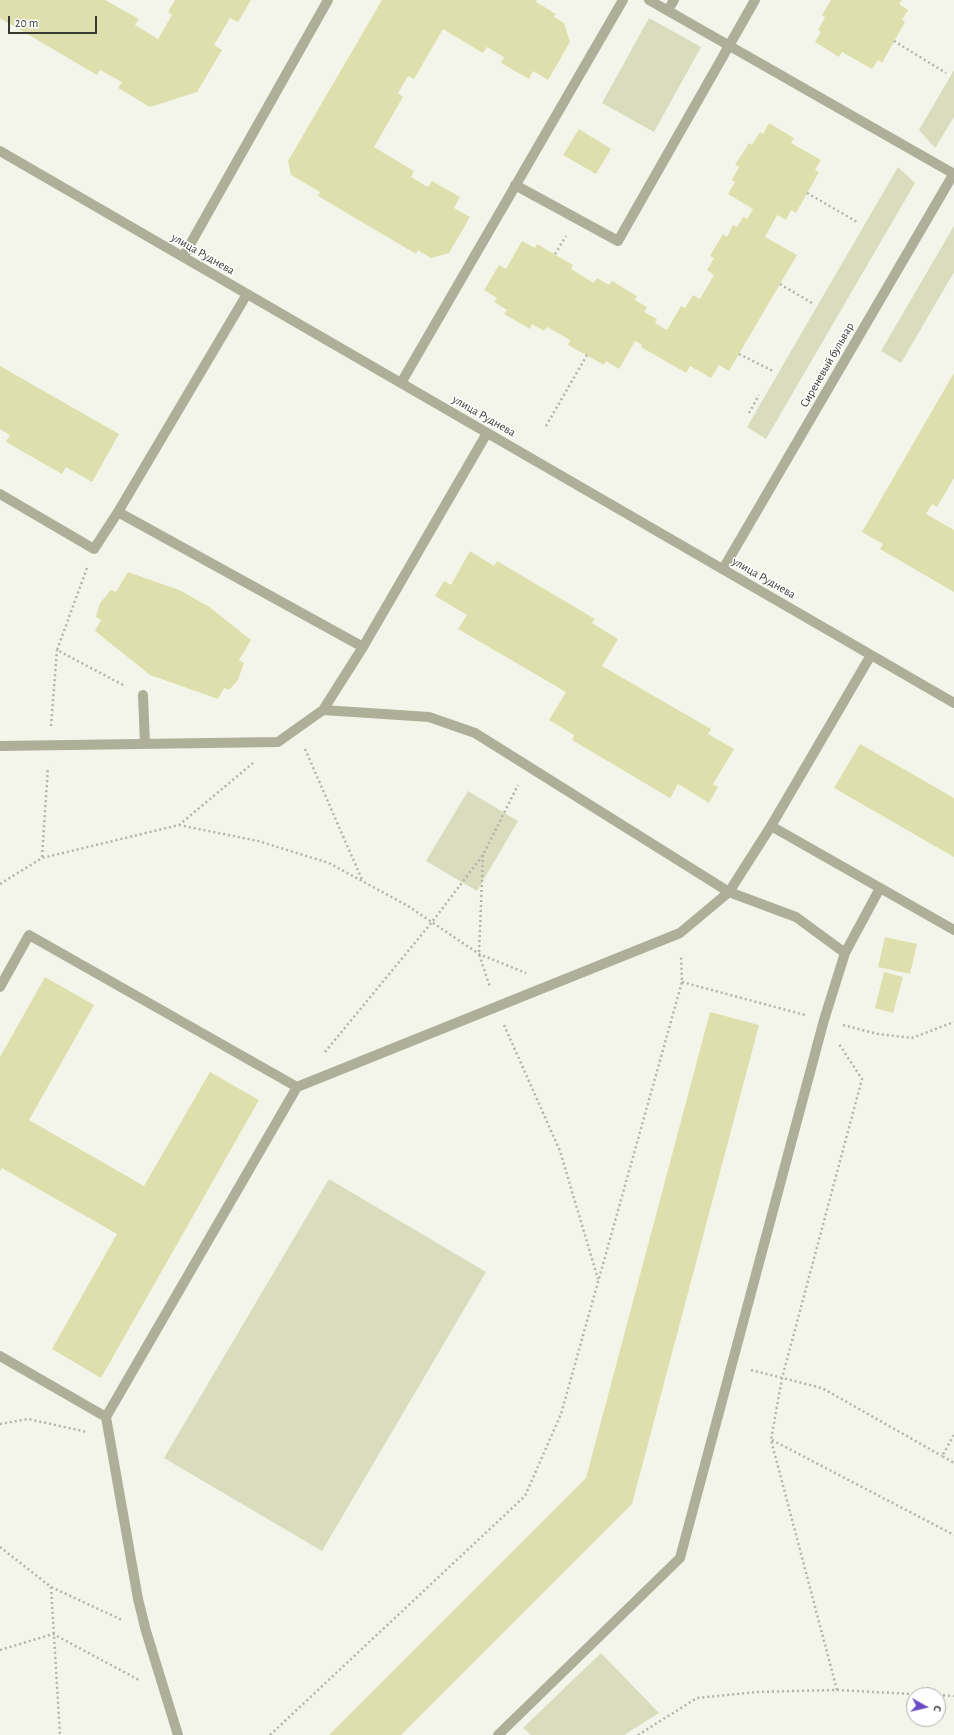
<!DOCTYPE html>
<meta charset="utf-8">
<style>
body{margin:0}
#map{position:relative;width:954px;height:1735px;overflow:hidden;background:#f4f5ea;font-family:"Alegreya Sans",sans-serif}
canvas{display:block}
.north{position:absolute;left:906px;top:1687px;width:40px;height:40px;box-sizing:border-box;background:#fff;border:1px solid #afafad;border-radius:50%;rotate:98deg;font-size:11px;font-weight:700;line-height:16px;text-align:center;color:#383833}
.north::after{content:'';display:block;margin:auto;width:14px;height:18px;background:#6b4cc5;clip-path:polygon(50% 0,100% 100%,50% 72%,0 100%)}
.scale{position:absolute;left:8px;top:16px;width:89px;height:18px;box-sizing:border-box;border:2px solid #383833;border-top:0;padding-left:5px;font-size:12px;line-height:14px;white-space:nowrap;color:#383833;-webkit-text-stroke:3px #fff;paint-order:stroke}
</style>
<div id="map">
<canvas width="954" height="1735"></canvas>
<div class="north">С</div>
<div class="scale">20 m</div>
</div>
<script>
const ctx = document.querySelector('canvas').getContext('2d');
ctx.lineJoin = 'round';
function fill(path, color) { ctx.fillStyle = color; ctx.fill(path, 'evenodd'); }
const poly = rows => new Path2D(rows.map(r => 'M' + r).join(''));
function strokePath(path, color, width, dash) { ctx.strokeStyle = color; ctx.lineWidth = width; ctx.lineCap = dash ? 'butt' : 'round'; ctx.setLineDash(dash || []); ctx.stroke(path); }
function write(font, color, halo, rows, align = 'center') {
  ctx.font = font + ' "Alegreya Sans",sans-serif'; ctx.lineWidth = 3; ctx.setLineDash([]); ctx.textBaseline = 'middle'; ctx.strokeStyle = halo; ctx.fillStyle = color; for (const [text, x, y, turn = 0] of rows) {
    ctx.save(); ctx.translate(x, y); ctx.rotate((+turn || 0) * Math.PI / 180); ctx.textAlign = isNaN(turn) ? turn : align; if (halo) ctx.strokeText(text, 0, 0); ctx.fillText(text, 0, 0); ctx.restore();
  }
}
fill(poly([
 [649,18,701,47,654,132,602,103],
 [954,70,954,117,935,148,919,130],
 [898,167,915,183,766,439,747,427],
 [954,226,954,272,901,363,881,351],
 [468,791,518,821,477,891,426,861],
 [329,1179,486,1272,322,1551,164,1458],
 [601,1653,659,1713,624,1735,531,1735,523,1728]
]), '#d9dcbd');
fill(poly([
 [0,0,105,0,139,19,135,25,158,39,172,15,168,12,175,0,251,0,238,22,230,18,214,45,222,50,197,92,150,107,118,88,122,82,100,70,97,75,0,18],
 [382,0,537,0,536,2,556,14,554,17,564,23,570,42,548,80,533,71,529,79,501,63,504,57,487,47,483,53,443,29,414,79,408,76,398,93,403,97,374,147,414,171,411,177,428,187,432,181,460,197,454,208,470,217,449,253,431,258,418,250,416,254,318,196,320,192,291,175,288,161],
 [831,0,902,0,899,4,908,10,902,20,905,22,882,63,878,60,872,69,842,52,839,57,815,42,821,32,818,30,825,17,822,15],
 [769,123,794,138,791,143,821,160,815,170,819,172,796,213,791,210,786,220,777,215,765,237,797,255,729,371,719,365,711,378,690,366,686,373,641,347,642,345,635,341,619,369,606,361,604,365,568,345,570,340,547,327,544,331,532,324,530,329,504,314,507,310,494,302,497,298,484,290,499,265,506,269,522,241,535,248,537,244,573,265,571,269,594,283,597,278,609,285,612,281,637,296,635,300,647,307,644,312,657,319,655,323,667,330,681,306,685,308,693,295,700,299,714,275,707,270,714,258,710,256,723,234,727,237,733,225,737,227,743,217,747,219,753,209,728,194,735,182,732,180,739,167,735,165,749,143,752,145,760,132,763,134],
 [579,129,611,149,596,174,563,155],
 [0,366,119,434,92,482,66,467,62,474,6,442,10,435,0,429],
 [954,373,954,478,937,507,932,504,926,514,954,530,954,592,880,549,883,544,862,532],
 [470,551,494,566,497,561,595,619,592,623,618,639,602,666,711,729,708,734,734,749,713,784,718,787,709,803,678,784,670,798,572,740,574,735,549,720,566,692,458,629,467,615,435,596,444,581,451,585],
 [128,572,179,590,208,606,251,640,239,660,244,663,238,680,229,690,224,688,218,699,150,675,95,631,101,620,96,617,100,603,111,590,116,592],
 [860,744,954,798,954,857,834,788],
 [885,937,917,944,910,974,878,967],
 [884,972,903,977,893,1013,875,1008],
 [45,977,94,1005,29,1120,144,1186,210,1072,259,1100,101,1378,52,1349,117,1234,2,1168,0,1171,0,1057],
 [710,1012,759,1025,632,1504,401,1735,329,1735,586,1478]
]), '#dde0ac');
strokePath(poly([
 [894,41,946,73],
 [807,193,859,223],
 [555,254,566,236],
 [780,284,812,303],
 [739,354,773,371],
 [749,413,759,395],
 [546,426,587,355],
 [87,568,57,650,125,686],
 [51,726,57,650],
 [305,749,363,882],
 [179,825,258,841,329,863,408,906,479,954,526,973],
 [483,855,479,954,490,987],
 [42,857,48,767],
 [0,884,42,858,179,825,253,763],
 [682,982,805,1015],
 [504,1025,560,1151,598,1279],
 [843,1025,878,1034,912,1038,954,1022],
 [325,1052,432,922,483,855,518,785],
 [751,1370,822,1388,942,1456],
 [0,1424,28,1419,87,1432],
 [954,1435,942,1456,954,1463],
 [772,1440,954,1535],
 [0,1547,51,1587,122,1620],
 [51,1587,60,1735],
 [0,1650,53,1634,139,1680],
 [837,1690,771,1440,782,1378,862,1079,839,1044],
 [938,1695,954,1696],
 [270,1735,525,1496,561,1414,682,982,681,955],
 [638,1735,697,1698,757,1692,837,1690,930,1695]
]), '#b2b3aa', 2.5, [2, 3]);
strokePath(poly([
 [649,0,954,174],
 [668,10,674,0],
 [0,151,954,703],
 [515,185,618,241,755,0],
 [183,257,328,0],
 [401,383,623,0],
 [0,494,94,549,118,512,363,647],
 [118,512,247,294],
 [723,569,954,173],
 [143,695,145,744],
 [323,710,429,717,475,733,729,892,796,917,845,953,824,1020,680,1558,498,1735],
 [0,746,278,742,323,710,363,647,487,433],
 [771,826,954,930],
 [845,953,880,888],
 [0,987,29,935,297,1087],
 [0,1356,106,1417],
 [178,1735,146,1631,138,1599,106,1417,297,1087,680,933,729,892,771,826,871,655]
]), '#adaf99', 10);
write('12px', '#383833', '#fff', [
 ["улица Руднева",203,254,30],
 ["Сиреневый бульвар",827,365,-60],
 ["улица Руднева",484,416,30],
 ["улица Руднева",764,578,30]
]);
</script>
